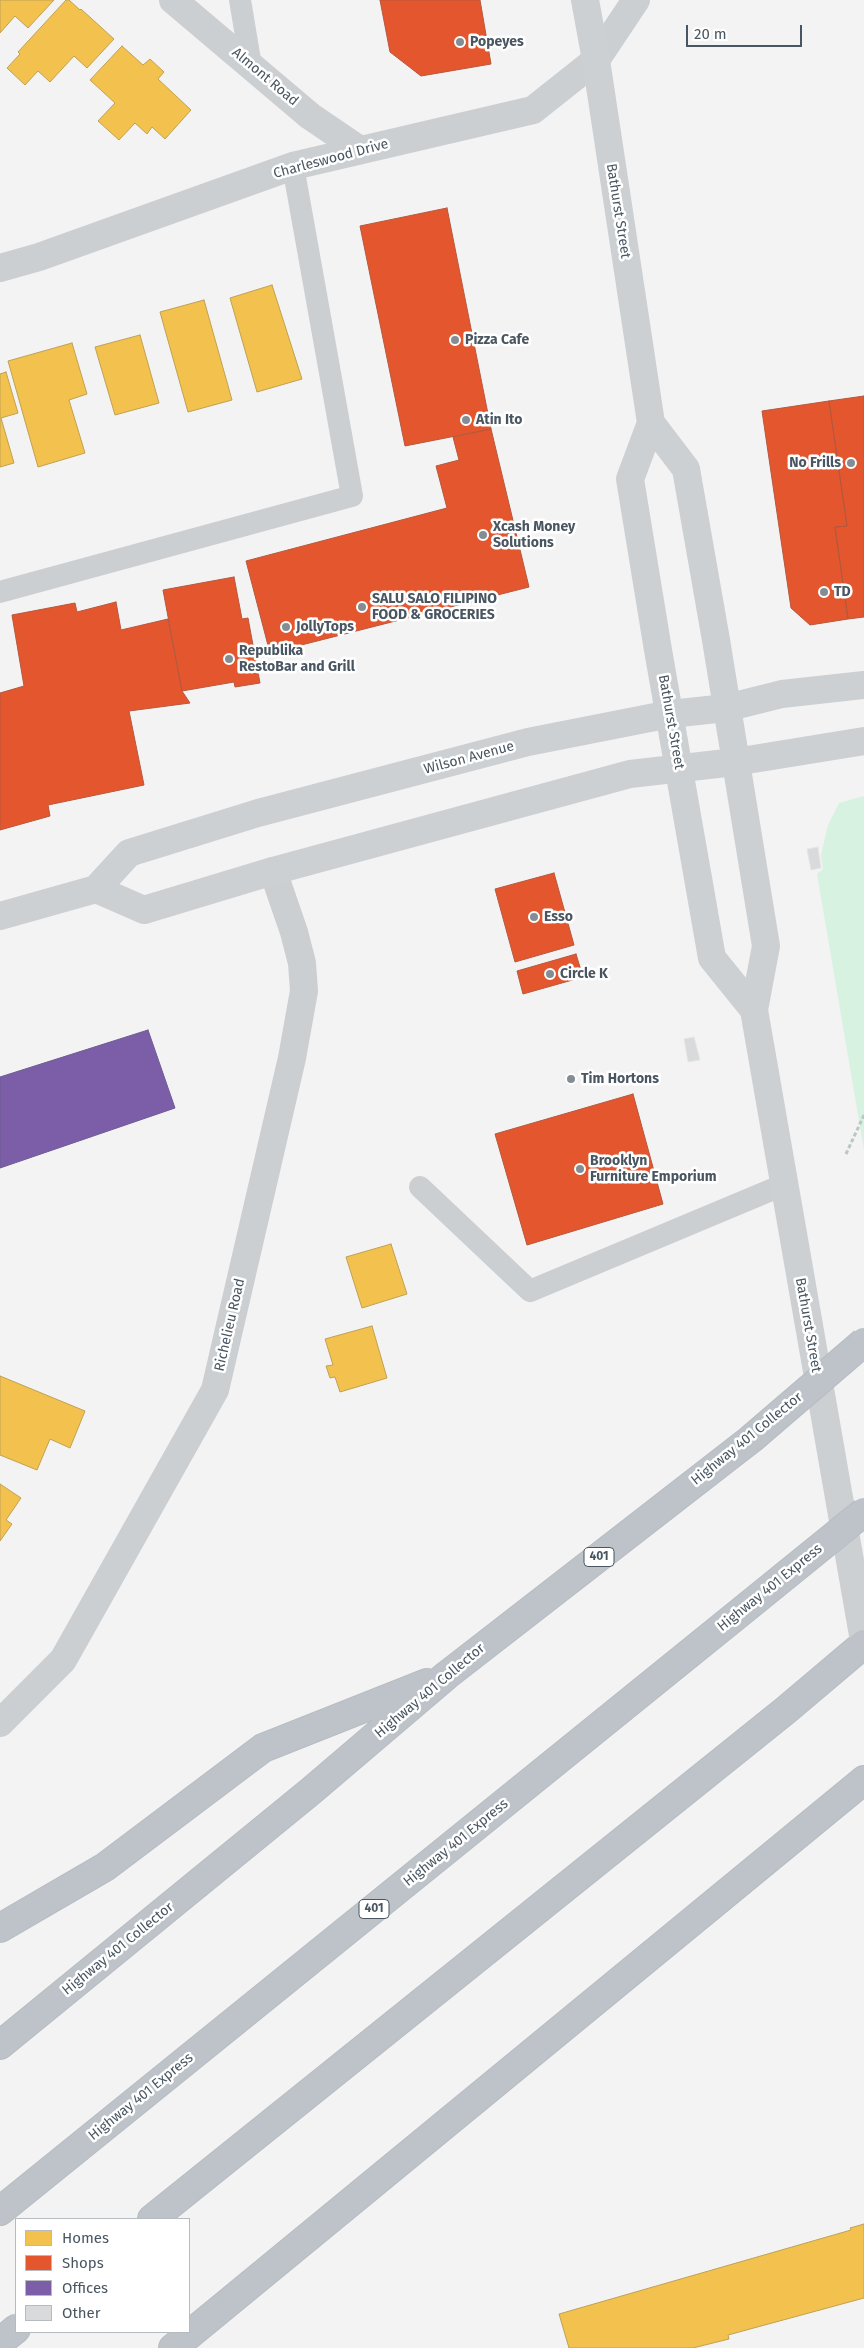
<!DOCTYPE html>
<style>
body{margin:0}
#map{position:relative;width:864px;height:2348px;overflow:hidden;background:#f3f3f3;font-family:"Fira Sans",sans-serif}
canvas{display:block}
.legend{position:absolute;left:15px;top:2218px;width:175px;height:115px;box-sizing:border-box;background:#fff;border:1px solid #b6bbc0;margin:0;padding:6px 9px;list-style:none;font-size:15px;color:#495661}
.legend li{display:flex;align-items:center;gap:10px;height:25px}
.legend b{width:25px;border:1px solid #b6bbc0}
.scale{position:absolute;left:686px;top:25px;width:116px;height:22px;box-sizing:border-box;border:2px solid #495661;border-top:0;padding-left:6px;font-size:15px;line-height:18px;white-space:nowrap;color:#495661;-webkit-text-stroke:4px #fff;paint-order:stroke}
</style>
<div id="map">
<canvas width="864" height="2348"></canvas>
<ul class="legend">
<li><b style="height:14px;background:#f2c14e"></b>Homes</li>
<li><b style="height:14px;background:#e4572e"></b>Shops</li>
<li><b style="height:14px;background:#7b5ea7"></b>Offices</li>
<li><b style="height:14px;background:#d9dadb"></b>Other</li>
</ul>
<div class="scale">20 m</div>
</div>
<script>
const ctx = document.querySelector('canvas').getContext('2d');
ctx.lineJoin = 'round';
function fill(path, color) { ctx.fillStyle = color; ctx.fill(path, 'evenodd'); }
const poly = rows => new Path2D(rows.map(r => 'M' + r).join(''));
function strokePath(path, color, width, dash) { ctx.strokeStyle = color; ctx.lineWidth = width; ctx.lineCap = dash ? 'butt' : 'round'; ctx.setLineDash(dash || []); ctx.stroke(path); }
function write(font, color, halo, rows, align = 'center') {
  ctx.font = font + ' "Fira Sans",sans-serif'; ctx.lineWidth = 5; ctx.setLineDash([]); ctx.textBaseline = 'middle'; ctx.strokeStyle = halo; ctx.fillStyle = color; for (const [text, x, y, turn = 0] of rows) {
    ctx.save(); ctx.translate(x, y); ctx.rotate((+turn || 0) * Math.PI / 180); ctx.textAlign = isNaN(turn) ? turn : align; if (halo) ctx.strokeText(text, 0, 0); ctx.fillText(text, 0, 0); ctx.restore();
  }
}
fill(poly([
 [864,796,864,1150,817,874,823,869,821,855,828,825,839,803]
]), '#d7f2e1');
const homes = poly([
 [0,0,54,0,28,28,15,16,0,33,0,0],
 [66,0,69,0,80,10,81,9,114,39,87,68,74,56,50,82,38,71,25,85,7,68,20,54,18,52,66,0],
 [122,46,143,65,150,59,164,72,158,79,191,110,165,139,152,127,147,134,135,123,119,140,98,121,115,103,90,80,122,46],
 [272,285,302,379,257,392,230,298,272,285],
 [204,300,232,400,188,412,160,312,204,300],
 [140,335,159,403,115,415,95,347,140,335],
 [72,343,87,394,69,400,85,453,38,467,8,361,72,343],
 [6,372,18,413,1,418,14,463,0,467,0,374,6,372],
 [391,1244,407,1294,362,1308,346,1257,391,1244],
 [372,1326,387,1378,340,1392,335,1377,330,1378,326,1366,333,1365,325,1339,372,1326],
 [0,1376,85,1411,70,1448,50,1439,37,1470,0,1455,0,1376],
 [0,1484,21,1498,6,1520,12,1524,0,1541,0,1484],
 [864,2224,864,2298,728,2335,729,2339,693,2348,569,2348,559,2314,851,2230,850,2228,864,2224]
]);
fill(homes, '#f2c14e');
strokePath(homes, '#bfa154', 1);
const shops = poly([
 [380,0,480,0,491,64,421,76,390,52,380,0],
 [447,208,491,429,405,446,360,226,447,208],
 [864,396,864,617,848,619,835,527,847,526,829,401,864,396],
 [829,401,847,526,835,527,848,619,810,625,791,608,762,411,829,401],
 [491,429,529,587,270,653,246,561,447,508,436,466,459,460,453,437,491,429],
 [234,577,242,619,248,618,260,683,235,687,234,682,182,691,163,590,234,577],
 [116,602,121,630,168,619,182,691,190,703,129,711,144,785,48,805,50,816,0,830,0,693,24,686,12,615,75,603,77,612,116,602],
 [554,873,574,945,515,962,495,889,554,873],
 [576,954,583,977,523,994,517,971,576,954],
 [633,1094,663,1204,527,1245,495,1134,633,1094]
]);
fill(shops, '#e4572e');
strokePath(shops, '#b6573d', 1);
const offices = poly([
 [148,1030,175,1108,0,1168,0,1077,148,1030]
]);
fill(offices, '#7b5ea7');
strokePath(offices, '#6c5c92', 1);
const building = poly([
 [818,847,821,868,811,870,807,849,818,847],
 [694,1037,700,1060,688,1062,684,1039,694,1037]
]);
fill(building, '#d9dadb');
strokePath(building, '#e4e5e6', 1);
const motorway = poly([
 [0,1928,105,1867,263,1748,427,1683],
 [0,2045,311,1791,447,1675,751,1439],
 [0,2211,748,1606],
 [152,2219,786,1710,864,1644],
 [0,2342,16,2329],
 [173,2348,864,1780]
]);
strokePath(motorway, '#b7bdc3', 30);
strokePath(poly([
 [846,1154,864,1115]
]), '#bac7c3', 3, [4, 2.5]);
strokePath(poly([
 [240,0,251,66],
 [0,592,352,496,293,166],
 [420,1187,530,1291,783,1185]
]), '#cccfd2', 22);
strokePath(poly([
 [173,0,310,116,360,150],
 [0,268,39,257,293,166,533,110,596,60,636,0],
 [0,1723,63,1660,215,1390,292,1058,304,991,302,963,294,932,273,871]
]), '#cccfd2', 28);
strokePath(poly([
 [585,0,596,60,651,423,686,469,716,640,766,946,754,1010,864,1641],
 [651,423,630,479,658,650,712,958,754,1010],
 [96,889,144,910,273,871,630,774,735,762,864,741],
 [0,916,96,889,129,853,258,813,528,742,670,714,726,708,782,694,864,685]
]), '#cdd0d3', 28);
strokePath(motorway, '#bdc3c8', 28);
const motorwayBridge = poly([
 [751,1439,864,1342],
 [748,1606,864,1512]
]);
strokePath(motorwayBridge, '#b7bdc3', 30, []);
strokePath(motorwayBridge, '#bdc3c8', 28);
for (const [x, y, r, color] of [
 [460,42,5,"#848d94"],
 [455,340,5,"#848d94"],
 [466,420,5,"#848d94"],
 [851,463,5,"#848d94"],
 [483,535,5,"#848d94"],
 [824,592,5,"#848d94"],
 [362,607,5,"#848d94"],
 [286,627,5,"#848d94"],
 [229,659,5,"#848d94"],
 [534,917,5,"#848d94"],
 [550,974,5,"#848d94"],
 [571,1079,5,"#848d94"],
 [580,1169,5,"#848d94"]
]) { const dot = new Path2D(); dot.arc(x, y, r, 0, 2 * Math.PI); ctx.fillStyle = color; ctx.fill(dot); strokePath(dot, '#fff', 2); }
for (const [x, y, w] of [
 [599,1557,30],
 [374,1909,30]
]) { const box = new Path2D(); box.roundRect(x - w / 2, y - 9.5, w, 19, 4); ctx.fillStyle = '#fff'; ctx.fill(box); strokePath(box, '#495661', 1); }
write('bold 12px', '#495661', null, [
 ["401",599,1557],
 ["401",374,1909]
]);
write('bold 14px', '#495661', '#fff', [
 ["Popeyes",470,42],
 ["Pizza Cafe",465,340],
 ["Atin Ito",476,420],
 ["No Frills",841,463,"right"],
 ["Xcash Money",493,527],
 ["Solutions",493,543],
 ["TD",834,592],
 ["SALU SALO FILIPINO",372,599],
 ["FOOD & GROCERIES",372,615],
 ["JollyTops",296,627],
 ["Republika",239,651],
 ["RestoBar and Grill",239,667],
 ["Esso",544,917],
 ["Circle K",560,974],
 ["Tim Hortons",581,1079],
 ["Brooklyn",590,1161],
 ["Furniture Emporium",590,1177]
], 'left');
write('14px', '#495661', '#fff', [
 ["Almont Road",265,77,40],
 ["Charleswood Drive",331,159,-15],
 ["Bathurst Street",618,211,81],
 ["Bathurst Street",671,722,80],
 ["Wilson Avenue",469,758,-15],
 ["Richelieu Road",230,1325,-77],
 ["Bathurst Street",808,1325,80],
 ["Highway 401 Collector",747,1439,-39],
 ["Highway 401 Express",770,1588,-39],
 ["Highway 401 Collector",430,1691,-40],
 ["Highway 401 Express",456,1843,-39],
 ["Highway 401 Collector",118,1949,-39],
 ["Highway 401 Express",141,2097,-39]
]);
</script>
